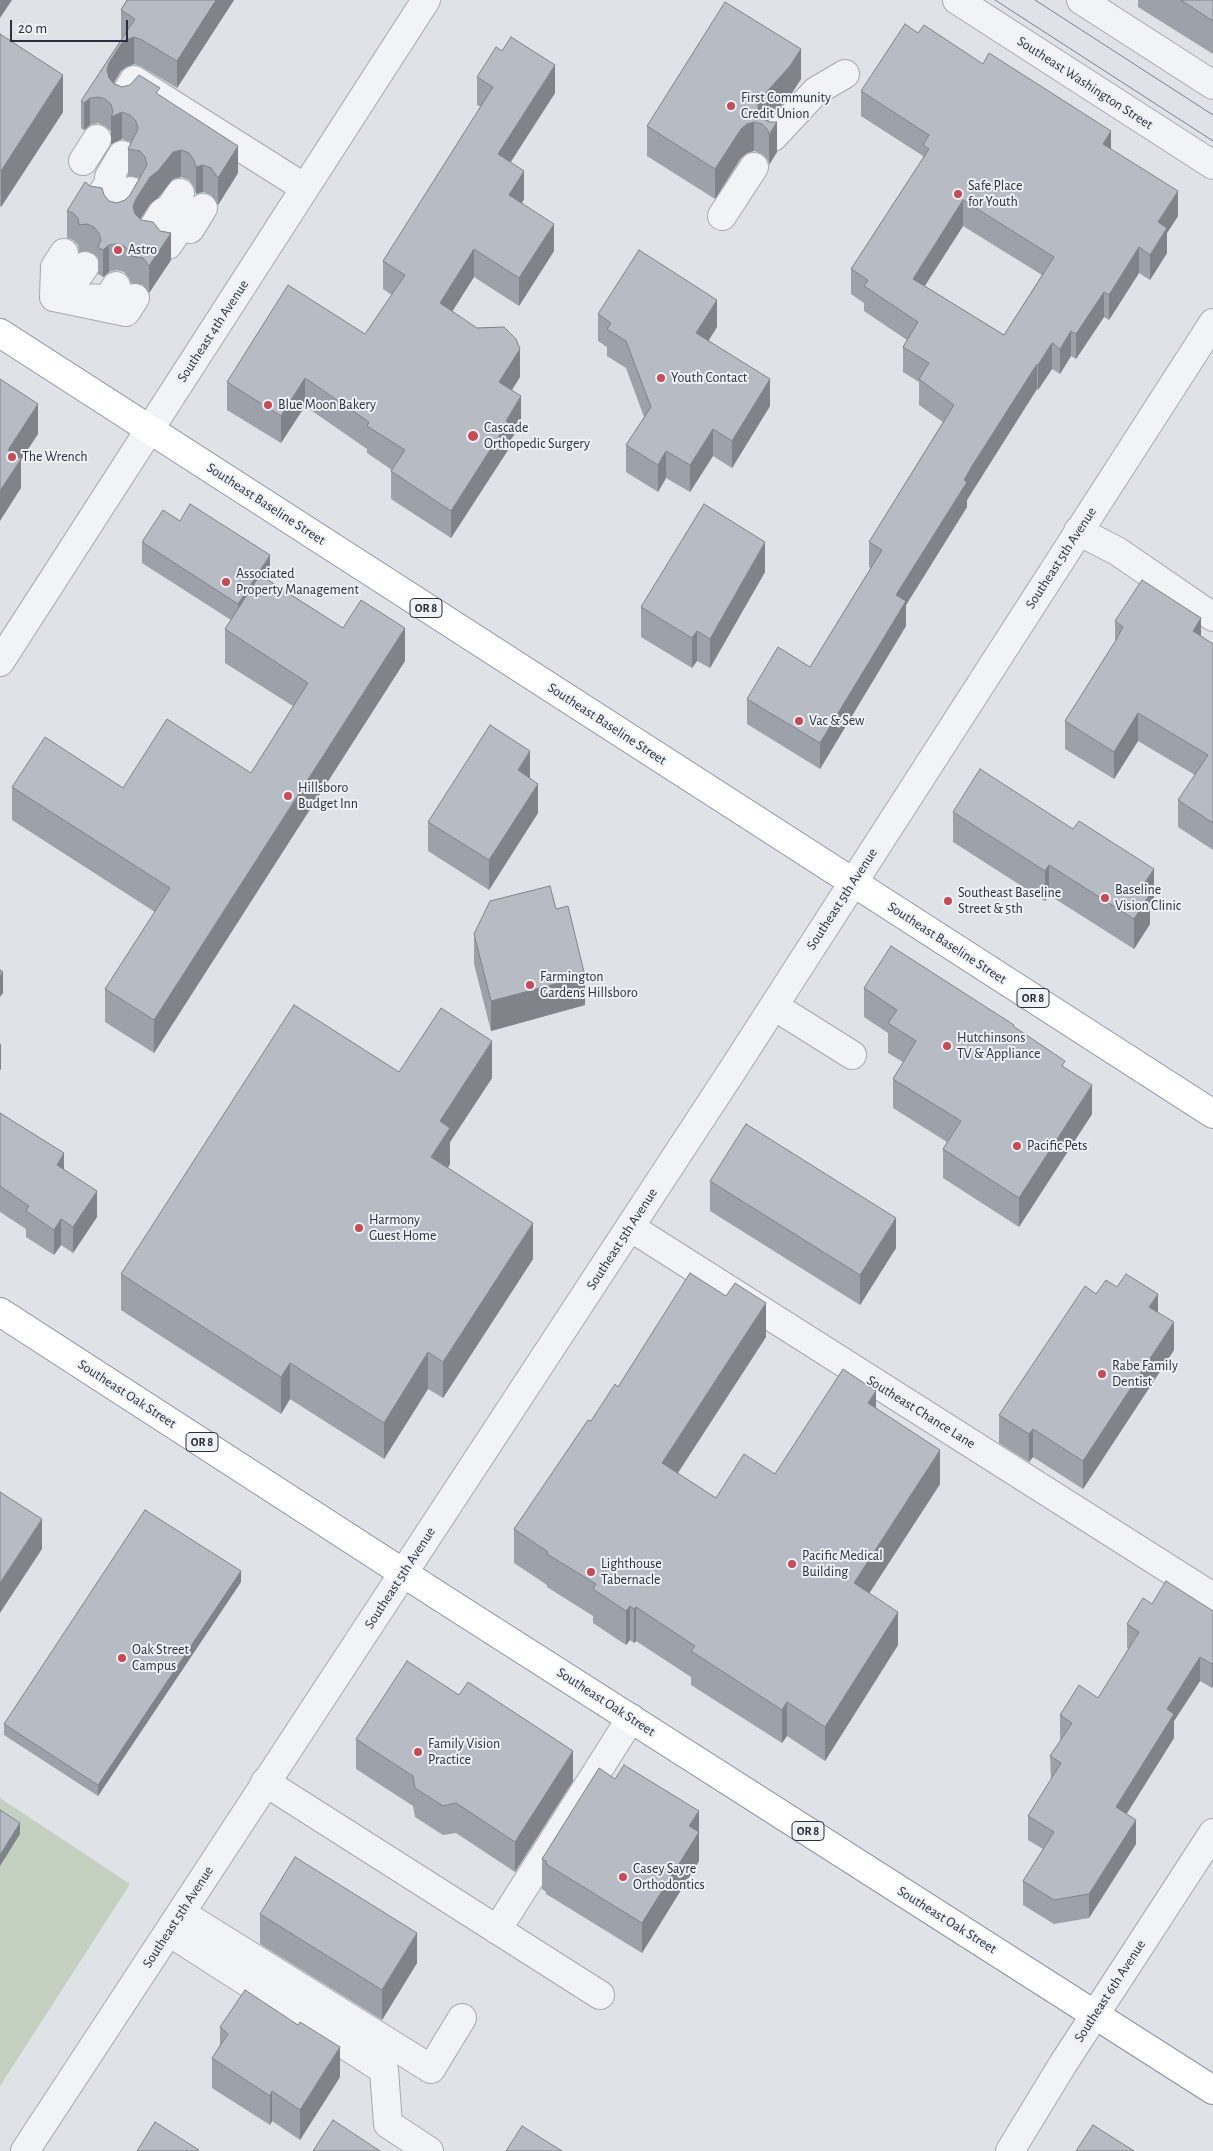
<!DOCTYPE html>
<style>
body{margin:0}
#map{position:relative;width:1213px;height:2151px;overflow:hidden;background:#dfe2e7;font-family:"Alegreya Sans",sans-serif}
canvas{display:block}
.scale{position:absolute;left:10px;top:20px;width:118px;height:22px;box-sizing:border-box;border:2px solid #292f3d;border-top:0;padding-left:6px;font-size:15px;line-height:18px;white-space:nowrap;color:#292f3d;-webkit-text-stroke:4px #eef1f5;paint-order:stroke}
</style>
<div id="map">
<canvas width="1213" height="2151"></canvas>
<div class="scale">20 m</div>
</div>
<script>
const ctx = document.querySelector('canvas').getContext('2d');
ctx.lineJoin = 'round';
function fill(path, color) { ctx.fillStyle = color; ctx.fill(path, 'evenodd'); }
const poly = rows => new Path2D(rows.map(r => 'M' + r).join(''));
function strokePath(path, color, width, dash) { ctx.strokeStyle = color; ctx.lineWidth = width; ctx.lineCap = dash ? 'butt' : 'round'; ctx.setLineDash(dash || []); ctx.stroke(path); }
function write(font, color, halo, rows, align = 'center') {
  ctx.font = font + ' "Alegreya Sans",sans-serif'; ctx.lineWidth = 4; ctx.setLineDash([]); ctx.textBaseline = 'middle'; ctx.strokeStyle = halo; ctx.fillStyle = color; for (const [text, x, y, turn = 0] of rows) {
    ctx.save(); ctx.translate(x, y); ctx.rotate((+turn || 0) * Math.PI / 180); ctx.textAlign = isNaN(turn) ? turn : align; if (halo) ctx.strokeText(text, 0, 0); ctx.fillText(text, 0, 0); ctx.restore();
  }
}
fill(poly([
 [0,1798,130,1884,0,2086]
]), '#c4d1c1');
const minor = poly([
 [957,0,1213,165],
 [1081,0,1213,85],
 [123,98,134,80,305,188],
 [773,137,816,91,845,74],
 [83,161,97,139],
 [109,177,122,155],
 [98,200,112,178],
 [117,214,131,191],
 [166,214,180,193],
 [722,216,754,167],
 [190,229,203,208],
 [149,234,163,212],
 [168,245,182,224],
 [54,297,126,312,135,298],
 [54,297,55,267,64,253],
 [54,297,75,280,85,266],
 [81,298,108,299,116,286],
 [1078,531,1117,551,1213,617],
 [0,662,426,0],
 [774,1006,852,1055],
 [630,1227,1213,1597],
 [265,1782,600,1995],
 [181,1913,431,2069,462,2018],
 [497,1930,631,1718],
 [169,1932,384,2070,388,2124,429,2151],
 [25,2151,732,1071,1213,323],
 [1010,2151,1063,2064,1213,1833]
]);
const highway = poly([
 [0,333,1213,1114],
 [0,1312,445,1600,1213,2090]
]);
strokePath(minor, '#a5a9b1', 30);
strokePath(highway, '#878e9d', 30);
strokePath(minor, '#f1f3f6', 28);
strokePath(highway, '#fff', 28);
strokePath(poly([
 [995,0,1213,141],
 [1035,0,1213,115]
]), '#798090', 1);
fill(poly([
 [127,0,234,0,177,88,142,67,134,64,126,67,121,71,114,83,122,87,160,95,238,173,218,205,211,195,203,192,196,194,194,187,189,180,181,177,173,179,158,198,150,204,140,219,171,260,149,293,143,285,131,283,129,278,124,272,117,270,109,272,103,277,98,274,98,258,94,254,87,251,79,252,78,245,73,240,67,238,67,211,90,186,104,195,109,201,117,203,125,200,130,195,140,178,128,176,128,149,131,142,130,142,122,139,111,144,111,131,105,126,98,123,90,125,84,130,81,128,81,101,122,38,121,37,121,10],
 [1138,0,1213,0,1213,54,1138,7],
 [918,33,1111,149,1178,216,1167,233,1167,253,1150,280,1139,273,1109,320,1104,317,1076,359,1071,356,1060,374,1052,369,1038,390,1037,389,972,492,967,500,967,507,906,605,906,626,820,769,747,724,747,699,810,667,871,568,869,567,869,542,943,422,919,405,919,382,903,372,903,347,907,340,864,311,864,303,851,294,851,269,923,158,923,156,861,116,861,91],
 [963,226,1042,275,1004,335,925,286],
 [0,34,63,112,1,207,0,206],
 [477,77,555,93,510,162,524,199,522,203,554,251,519,306,474,277,452,311,520,377,512,390,521,424,508,444,508,450,451,538,391,499,391,471,392,470,367,453,367,449,305,406,281,443,227,410,227,382,365,334,392,295,383,289,383,261,481,107,477,105],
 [801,79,790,96,767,121,777,152,769,165,768,160,762,154,754,151,747,153,741,158,715,199,647,156,647,126],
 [598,314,717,327,709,340,770,406,732,468,713,456,690,492,666,478,658,492,626,472,626,445,644,417,626,368,607,356,607,347,598,341],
 [180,521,270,575,267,579,343,628,405,661,154,1053,105,1022,105,989,155,912,12,820,12,787,123,788,251,773,293,706,225,663,225,629,231,620,142,563,142,542],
 [765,572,710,668,697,661,692,668,641,637,641,607],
 [1115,621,1201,636,1213,644,1213,850,1178,827,1178,800,1195,775,1138,741,1114,779,1065,749,1065,721,1115,642],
 [530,778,538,813,489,890,428,851,428,822],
 [953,812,1154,899,1150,904,1150,924,1134,949,1049,895,1045,901,953,842],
 [474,934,585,1005,491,1031,474,964],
 [864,988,1014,1027,1065,1068,1092,1114,1019,1227,943,1178,943,1149,947,1142,893,1108,893,1079,903,1062,888,1053,888,1033,864,1017],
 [399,1072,492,1078,450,1142,450,1164,448,1168,533,1259,443,1398,428,1389,384,1459,290,1399,281,1414,121,1310,121,1274],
 [0,1113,64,1169,97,1217,73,1253,61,1245,54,1255,26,1237,26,1229,0,1212],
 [710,1181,896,1248,860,1305,710,1211],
 [1096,1294,1158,1312,1174,1350,1083,1489,1033,1457,1029,1462,999,1443,999,1415],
 [766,1337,678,1473,716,1498,775,1474,876,1408,940,1484,869,1593,898,1645,825,1761,787,1736,782,1743,691,1685,691,1677,636,1641,634,1643,630,1640,626,1645,593,1623,593,1616,547,1587,547,1585,514,1563,514,1529,591,1421,618,1387],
 [241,1582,98,1796,4,1735,4,1724],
 [1152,1604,1213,1611,1212,1688,1200,1681,1174,1721,1174,1738,1126,1814,1136,1844,1089,1918,1054,1924,1023,1905,1023,1881,1043,1849,1028,1840,1028,1816,1051,1780,1050,1756,1061,1740,1060,1739,1060,1715,1098,1698,1129,1649,1127,1648,1127,1624],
 [356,1739,573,1781,515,1872,456,1833,443,1835,415,1817,413,1806,356,1769],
 [615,1779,699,1811,699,1861,642,1953,546,1894,546,1892,542,1889,542,1859],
 [260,1914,417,1963,382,2020,260,1944],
 [298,2025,340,2077,300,2140,272,2121,270,2125,212,2088,212,2058,220,2045,220,2027]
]), '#9da1a9');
fill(poly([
 [0,0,12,0,0,18],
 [216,0,234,0,177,88,177,61],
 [134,37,134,64,126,67,121,71,109,90,107,70,109,63,121,44,126,40],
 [801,49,801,79,790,96,763,125,758,123,758,103,762,97],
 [555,65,555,93,498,182,498,154],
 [63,75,63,112,1,207,1,171],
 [90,98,90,125,84,130,84,103],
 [122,112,122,139,111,144,111,117],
 [754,122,754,151,747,153,741,158,715,199,715,169,741,129,747,124],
 [777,122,777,152,769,165,769,135],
 [1111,131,1111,156,1103,144],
 [238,146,238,173,218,205,218,178],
 [181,150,181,177,173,179,158,198,150,204,136,226,133,206,136,199,150,177,173,152],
 [203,165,203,192,196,194,196,167],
 [524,171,524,199,509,223,509,195],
 [1178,191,1178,216,1167,233,1167,253,1150,280,1150,255,1158,222],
 [963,200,963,226,913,304,913,279],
 [554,224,554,251,519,306,519,278],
 [171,233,171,260,149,293,149,266],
 [109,245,109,272,103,277,103,250],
 [1139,247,1139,273,1109,320,1109,295],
 [474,249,474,277,440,331,440,303],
 [1104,292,1104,317,1076,359,1076,334],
 [717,300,717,327,696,360,696,333],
 [1071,331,1071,356,1060,374,1060,349],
 [1052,343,1052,369,1038,390,1038,365],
 [520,349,520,377,499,410,499,382],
 [1037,364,1037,389,972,492,967,500,967,507,906,605,906,626,820,769,820,743,896,595,972,466],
 [305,378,305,406,281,443,281,416],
 [770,379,770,406,732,468,732,441],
 [521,396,521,424,508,444,508,450,451,538,451,511,506,421],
 [38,404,38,434,21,460,21,488,0,521,0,491,8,450],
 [713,429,713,456,690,492,690,465],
 [666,451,666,478,658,492,658,465],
 [765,542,765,572,710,668,710,639],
 [270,555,270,575,238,625,238,604],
 [1201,618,1201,646,1193,631],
 [405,628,405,661,154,1053,154,1020],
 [697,631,697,661,692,668,692,638],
 [1138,713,1138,741,1114,779,1114,752],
 [530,751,530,781,518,770],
 [538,784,538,813,489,890,489,860],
 [1049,865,1049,895,1045,901,1045,871],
 [1154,869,1154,899,1150,904,1150,924,1134,949,1134,919,1141,888],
 [3,972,3,993,0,997,0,977],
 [585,976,585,1005,491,1031,491,1001],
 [492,1041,492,1078,450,1142,450,1164,431,1193,431,1157,440,1121],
 [1,1043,1,1069,0,1070,0,1045],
 [1092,1085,1092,1114,1019,1227,1019,1198],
 [64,1153,64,1179,57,1165],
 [97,1191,97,1217,73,1253,73,1227],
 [896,1218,896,1248,860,1305,860,1275],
 [61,1219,61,1245,54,1255,54,1230],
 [533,1223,533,1259,443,1398,443,1362],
 [1158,1294,1158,1322,1149,1307],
 [766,1303,766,1337,662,1497,662,1463],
 [1174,1322,1174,1350,1083,1489,1083,1461],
 [428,1352,428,1389,384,1459,384,1423],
 [290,1363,290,1399,281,1414,281,1377],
 [876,1391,876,1424,868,1403],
 [1033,1429,1033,1457,1029,1462,1029,1434],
 [940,1450,940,1484,854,1617,854,1583],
 [42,1519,42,1549,0,1613,0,1583],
 [241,1571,241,1582,98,1796,98,1785],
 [630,1606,630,1640,626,1645,626,1611],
 [636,1607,636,1641,634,1643,634,1609],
 [898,1612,898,1645,825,1761,825,1727],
 [1200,1657,1200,1681,1174,1721,1174,1738,1116,1831,1116,1807,1167,1709],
 [1213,1662,1213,1686,1212,1688,1212,1664],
 [787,1702,787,1736,782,1743,782,1710],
 [573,1751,573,1781,515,1872,515,1842],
 [699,1811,699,1861,642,1953,642,1923,689,1826],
 [1136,1820,1136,1844,1089,1918,1089,1894],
 [20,1823,20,1834,0,1866,0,1855],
 [417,1933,417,1963,382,2020,382,1990],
 [340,2047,340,2077,300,2140,300,2110],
 [272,2091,272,2121,270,2125,270,2096]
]), '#808389');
const building = poly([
 [127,0,216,0,177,61,142,40,134,37,126,40,121,44,109,63,107,70,109,78,114,84,122,87,130,85,139,75,160,88,156,93,238,146,218,178,211,168,203,165,196,167,194,160,189,153,181,150,173,152,158,171,150,177,136,199,133,206,135,214,141,220,153,222,160,231,171,233,149,266,143,258,131,256,129,251,124,246,117,244,109,245,103,250,98,247,101,240,99,233,94,227,87,224,79,225,78,218,73,213,67,211,85,182,90,186,102,188,104,195,109,201,117,203,125,200,130,195,147,165,145,157,140,151,128,149,138,129,136,121,130,115,122,112,111,117,113,112,111,104,105,99,98,97,90,98,84,103,81,101,135,19,121,10,127,0],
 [1181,0,1213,0,1213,21,1181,0],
 [725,2,801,49,790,66,762,97,758,103,758,111,762,118,769,122,777,122,769,135,768,130,762,124,754,122,747,124,741,129,715,169,647,126,725,2],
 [905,24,918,33,924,25,983,64,989,53,1111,131,1103,144,1178,191,1158,222,1167,228,1150,255,1139,247,1109,295,1104,292,1076,334,1071,331,1060,349,1052,343,1038,365,1037,364,972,466,964,480,967,482,896,595,906,601,820,743,747,699,778,647,810,667,882,550,869,542,954,405,919,379,929,363,903,347,918,322,864,286,868,280,851,269,929,149,923,145,929,135,861,91,905,24],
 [963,200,1054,257,1004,335,913,279,963,200],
 [0,34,63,75,1,171,0,170,0,34],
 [511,37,555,65,498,154,524,171,509,195,554,224,519,278,474,249,440,303,477,328,504,327,516,339,520,349,499,382,521,396,506,421,508,422,451,511,391,471,405,450,367,426,369,422,305,378,281,416,227,382,288,285,365,334,405,275,383,261,493,87,477,77,496,47,502,51,511,37],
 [639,250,717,300,696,333,770,379,732,441,713,429,690,465,666,451,658,465,626,445,651,407,626,341,607,329,611,323,598,314,639,250],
 [0,379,38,404,8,450,21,459,0,491,0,379],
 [190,504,270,555,238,604,142,542,163,510,180,521,190,504],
 [704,504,765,542,710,639,697,631,692,638,641,607,704,504],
 [260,575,343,628,361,600,405,628,154,1020,105,989,170,888,12,787,45,737,123,788,167,719,251,773,308,683,225,629,260,575],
 [1142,580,1201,618,1193,631,1213,644,1213,823,1178,800,1208,755,1138,713,1114,752,1065,721,1116,640,1123,627,1115,621,1142,580],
 [490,725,530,751,518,770,538,784,489,860,428,822,490,725],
 [980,769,1073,829,1079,821,1154,869,1141,888,1150,894,1134,919,1049,865,1045,871,953,812,980,769],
 [550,886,556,909,568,906,585,976,491,1001,474,934,490,901,550,886],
 [891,946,1014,1025,1013,1026,1065,1061,1062,1066,1092,1085,1019,1198,943,1149,961,1121,893,1079,916,1041,888,1023,897,1010,864,988,891,946],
 [0,970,3,972,0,977,0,970],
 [294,1005,399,1072,441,1008,492,1041,440,1121,450,1128,431,1157,533,1223,443,1362,428,1352,384,1423,290,1363,281,1377,121,1274,294,1005],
 [0,1113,64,1153,57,1165,97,1191,73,1227,61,1219,54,1230,26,1211,29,1206,0,1186,0,1113],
 [746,1124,896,1218,860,1275,710,1181,746,1124],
 [690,1273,726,1296,735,1283,766,1303,662,1463,716,1498,744,1454,775,1474,843,1369,876,1391,868,1403,940,1450,854,1583,898,1612,825,1727,787,1702,782,1710,691,1651,695,1646,636,1607,634,1609,630,1606,626,1611,593,1589,596,1584,547,1554,548,1552,514,1529,588,1420,591,1421,615,1384,618,1387,690,1273],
 [1126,1274,1158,1294,1149,1307,1174,1322,1083,1461,1033,1429,1029,1434,999,1415,1085,1286,1096,1294,1106,1280,1117,1287,1126,1274],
 [0,1492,42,1519,0,1583,0,1492],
 [145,1510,241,1571,98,1785,4,1724,145,1510],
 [1166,1581,1213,1611,1213,1662,1212,1664,1200,1657,1167,1709,1174,1714,1116,1807,1136,1820,1089,1894,1054,1900,1023,1881,1054,1832,1028,1816,1061,1763,1050,1756,1072,1723,1060,1715,1079,1685,1098,1698,1139,1632,1127,1624,1143,1598,1152,1604,1166,1581],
 [407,1661,459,1695,468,1682,573,1751,515,1842,456,1803,443,1806,415,1788,413,1776,356,1739,407,1661],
 [624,1765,699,1811,689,1826,699,1832,642,1923,546,1864,547,1862,542,1859,599,1768,615,1779,624,1765],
 [0,1810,20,1823,0,1855,0,1810],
 [295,1857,417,1933,382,1990,260,1914,295,1857],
 [245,1990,298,2025,300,2022,340,2047,300,2110,272,2091,270,2096,212,2058,228,2034,220,2027,245,1990],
 [333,2120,380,2151,313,2151,333,2120],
 [155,2122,199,2150,198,2151,137,2151,155,2122],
 [1093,2125,1134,2151,1076,2151,1093,2125],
 [522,2126,562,2151,506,2151,522,2126]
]);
fill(building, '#b7bbc4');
strokePath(building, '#808389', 1);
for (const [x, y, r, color] of [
 [731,106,5,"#c54b56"],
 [958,194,5,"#c54b56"],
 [118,250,5,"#c54b56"],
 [661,378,5,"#c54b56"],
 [268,405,5,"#c54b56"],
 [473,436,6,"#c54b56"],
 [12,457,5,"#c54b56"],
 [226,582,5,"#c54b56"],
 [799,721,5,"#c54b56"],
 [288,796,5,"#c54b56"],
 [1105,898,5,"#c54b56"],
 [948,901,5,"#c54b56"],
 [530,985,5,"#c54b56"],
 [947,1046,5,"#c54b56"],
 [1017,1146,5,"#c54b56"],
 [359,1228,5,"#c54b56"],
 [1102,1374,5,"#c54b56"],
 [792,1564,5,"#c54b56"],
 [591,1572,5,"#c54b56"],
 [122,1658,5,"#c54b56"],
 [418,1752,5,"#c54b56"],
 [623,1877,5,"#c54b56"]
]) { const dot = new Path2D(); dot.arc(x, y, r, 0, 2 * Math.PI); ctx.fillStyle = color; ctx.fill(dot); strokePath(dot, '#eef1f5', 2); }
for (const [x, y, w] of [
 [426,608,32],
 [1033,998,32],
 [202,1442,32],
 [808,1831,32]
]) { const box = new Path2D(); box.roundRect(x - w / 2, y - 9.5, w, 19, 4); ctx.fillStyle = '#eef1f5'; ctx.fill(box); strokePath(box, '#292f3d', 1); }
write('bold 12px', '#292f3d', null, [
 ["OR 8",426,608],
 ["OR 8",1033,998],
 ["OR 8",202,1442],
 ["OR 8",808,1831]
]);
write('14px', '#292f3d', '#eef1f5', [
 ["Southeast Washington Street",1085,83,33],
 ["Southeast 4th Avenue",213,331,-57],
 ["Southeast Baseline Street",266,504,33],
 ["Southeast 5th Avenue",1061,558,-57],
 ["Southeast Baseline Street",607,724,33],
 ["Southeast 5th Avenue",842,899,-57],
 ["Southeast Baseline Street",947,943,33],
 ["Southeast 5th Avenue",622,1239,-57],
 ["Southeast Oak Street",127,1394,33],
 ["Southeast Chance Lane",921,1412,32],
 ["Southeast 5th Avenue",400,1578,-57],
 ["Southeast Oak Street",606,1702,33],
 ["Southeast 5th Avenue",178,1917,-57],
 ["Southeast Oak Street",947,1920,32],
 ["Southeast 6th Avenue",1110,1991,-57]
]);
write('14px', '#292f3d', '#eef1f5', [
 ["First Community",741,98],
 ["Credit Union",741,114],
 ["Safe Place",968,186],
 ["for Youth",968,202],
 ["Astro",128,250],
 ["Youth Contact",671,378],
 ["Blue Moon Bakery",278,405],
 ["Cascade",484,428],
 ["Orthopedic Surgery",484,444],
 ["The Wrench",22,457],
 ["Associated",236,574],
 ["Property Management",236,590],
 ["Vac & Sew",809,721],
 ["Hillsboro",298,788],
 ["Budget Inn",298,804],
 ["Baseline",1115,890],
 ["Vision Clinic",1115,906],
 ["Southeast Baseline",958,893],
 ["Street & 5th",958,909],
 ["Farmington",540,977],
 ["Gardens Hillsboro",540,993],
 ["Hutchinsons",957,1038],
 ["TV & Appliance",957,1054],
 ["Pacific Pets",1027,1146],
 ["Harmony",369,1220],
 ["Guest Home",369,1236],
 ["Rabe Family",1112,1366],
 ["Dentist",1112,1382],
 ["Pacific Medical",802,1556],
 ["Building",802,1572],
 ["Lighthouse",601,1564],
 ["Tabernacle",601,1580],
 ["Oak Street",132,1650],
 ["Campus",132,1666],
 ["Family Vision",428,1744],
 ["Practice",428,1760],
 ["Casey Sayre",633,1869],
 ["Orthodontics",633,1885]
], 'left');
</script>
